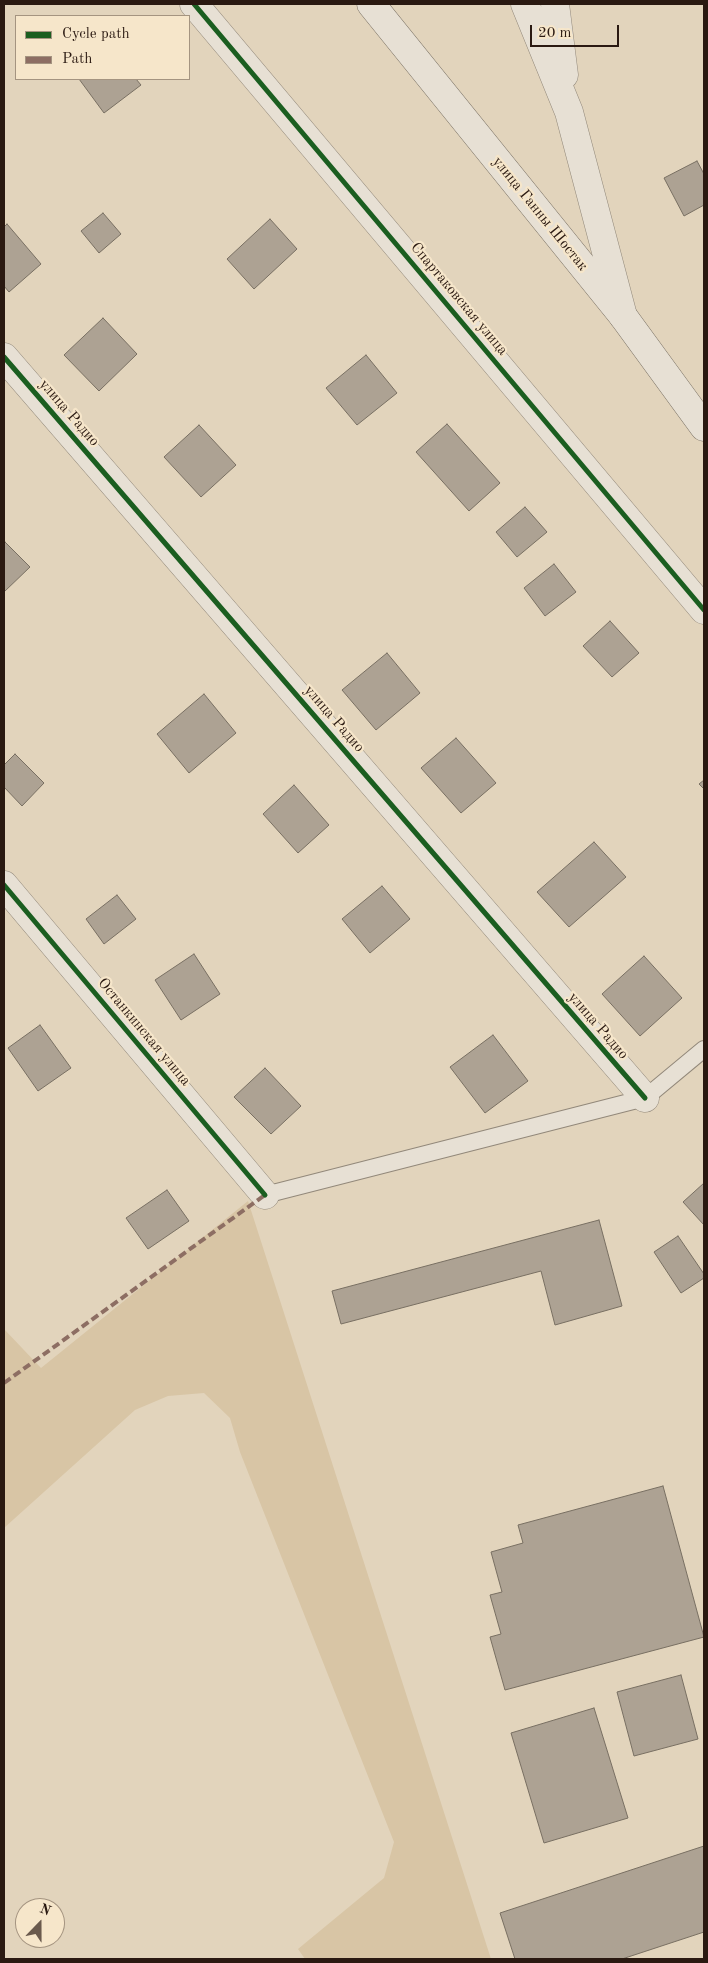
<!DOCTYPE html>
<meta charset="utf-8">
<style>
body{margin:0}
#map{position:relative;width:708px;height:1963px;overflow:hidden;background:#e2d4bc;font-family:"Old Standard TT",serif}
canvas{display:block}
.frame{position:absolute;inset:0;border:5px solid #2a1911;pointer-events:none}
.legend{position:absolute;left:15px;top:15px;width:175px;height:65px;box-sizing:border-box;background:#f6e6ca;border:1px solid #a49480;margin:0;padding:6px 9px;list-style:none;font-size:15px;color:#2a1911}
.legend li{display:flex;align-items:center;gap:10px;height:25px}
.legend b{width:25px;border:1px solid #a49480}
.north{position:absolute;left:15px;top:1898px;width:50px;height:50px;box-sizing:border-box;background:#f6e6ca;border:1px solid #a49480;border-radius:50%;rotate:22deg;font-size:14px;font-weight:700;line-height:20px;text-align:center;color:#2a1911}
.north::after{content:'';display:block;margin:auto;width:18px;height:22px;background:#6a5a4d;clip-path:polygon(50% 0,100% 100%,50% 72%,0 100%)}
.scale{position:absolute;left:530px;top:25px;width:89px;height:22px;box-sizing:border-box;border:2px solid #2a1911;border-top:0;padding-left:6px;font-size:15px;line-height:18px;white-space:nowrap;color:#2a1911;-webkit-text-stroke:4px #f6e6ca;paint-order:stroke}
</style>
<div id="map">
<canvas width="708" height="1963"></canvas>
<div class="frame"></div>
<ul class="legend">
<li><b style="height:6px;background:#1b5e20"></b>Cycle path</li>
<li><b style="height:6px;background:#8d6e63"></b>Path</li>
</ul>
<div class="north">N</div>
<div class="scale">20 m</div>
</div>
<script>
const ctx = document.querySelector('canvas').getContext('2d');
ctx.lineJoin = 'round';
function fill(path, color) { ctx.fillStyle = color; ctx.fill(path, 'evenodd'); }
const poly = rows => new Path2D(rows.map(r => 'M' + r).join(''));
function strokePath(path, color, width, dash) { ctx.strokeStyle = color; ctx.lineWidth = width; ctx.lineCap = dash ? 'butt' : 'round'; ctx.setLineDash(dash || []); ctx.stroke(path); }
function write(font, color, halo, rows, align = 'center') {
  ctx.font = font + ' "Old Standard TT",serif'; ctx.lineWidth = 4.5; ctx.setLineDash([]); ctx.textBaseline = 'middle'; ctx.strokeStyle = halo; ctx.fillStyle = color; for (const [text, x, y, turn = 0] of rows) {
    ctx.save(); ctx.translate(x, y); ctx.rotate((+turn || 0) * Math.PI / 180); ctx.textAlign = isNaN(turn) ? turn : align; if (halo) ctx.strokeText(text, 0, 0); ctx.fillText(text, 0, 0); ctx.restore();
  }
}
fill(poly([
 [248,1201,276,1288,491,1959,305,1959,298,1949,384,1878,394,1842,240,1452,230,1418,204,1393,168,1396,135,1410,4,1528,4,1329,41,1368]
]), '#d8c5a5');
const building = poly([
 [79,79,136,79,141,85,104,113,79,79],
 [697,161,704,174,704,205,684,216,664,178,697,161],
 [103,213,121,234,99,253,81,231,103,213],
 [270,219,297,249,254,289,227,259,270,219],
 [7,224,41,264,9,292,4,286,4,227,7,224],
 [103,318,137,354,99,391,64,355,103,318],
 [366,355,397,393,357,425,326,388,366,355],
 [447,424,500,483,469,511,416,452,447,424],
 [199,425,236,465,201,497,164,457,199,425],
 [525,507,547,532,517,557,496,532,525,507],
 [5,542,30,567,4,592,4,544,5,542],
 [554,564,576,592,545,616,524,588,554,564],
 [610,621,639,653,612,677,583,646,610,621],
 [387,653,420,693,376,730,342,690,387,653],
 [204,694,236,733,189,773,157,734,204,694],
 [456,738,496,783,461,813,421,768,456,738],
 [15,754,44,783,22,806,4,787,4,765,15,754],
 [704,780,704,789,699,784,704,780],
 [294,785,329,825,298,853,263,814,294,785],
 [594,842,626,877,569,927,537,892,594,842],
 [382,886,410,919,370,953,342,919,382,886],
 [117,895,136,919,104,944,86,919,117,895],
 [194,954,220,994,181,1020,155,980,194,954],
 [644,956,682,998,640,1036,602,994,644,956],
 [40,1025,71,1068,38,1091,8,1048,40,1025],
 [493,1035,528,1081,485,1113,450,1067,493,1035],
 [265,1068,301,1106,271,1134,234,1097,265,1068],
 [704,1183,704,1225,683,1202,704,1183],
 [167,1190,189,1221,148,1249,126,1218,167,1190],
 [599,1220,622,1306,555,1325,541,1271,341,1324,332,1291,599,1220],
 [678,1236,704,1274,704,1278,681,1293,654,1252,678,1236],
 [663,1486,704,1637,505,1690,490,1637,501,1634,490,1595,502,1592,491,1552,523,1543,518,1525,663,1486],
 [681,1675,698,1739,634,1756,617,1692,681,1675],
 [594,1708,628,1818,544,1843,511,1733,594,1708],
 [704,1846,704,1932,622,1959,515,1959,500,1913,704,1846]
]);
fill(building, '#ada293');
strokePath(building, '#786f62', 1);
const service = poly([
 [265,1195,645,1098,704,1049]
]);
const minor = poly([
 [194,4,704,610],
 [525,4,569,112,623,316],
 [555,4,564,75],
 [4,357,645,1098],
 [4,885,265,1195]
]);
const secondary = poly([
 [371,4,623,316,704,427]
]);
strokePath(service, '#92887a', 18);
strokePath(minor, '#92887a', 29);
strokePath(secondary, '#786f62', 29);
strokePath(service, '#e7e0d4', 16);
strokePath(minor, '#e7e0d4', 28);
strokePath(secondary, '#e7e0d4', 28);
strokePath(poly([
 [4,1383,265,1195]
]), '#8d6e63', 4, [8, 4]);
strokePath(poly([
 [194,4,704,610],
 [4,357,645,1098],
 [4,885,265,1195]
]), '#1b5e20', 5);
write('15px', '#2a1911', '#f6e6ca', [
 ["улица Ганны Шостак",540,214,51],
 ["Спартаковская улица",459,299,50],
 ["улица Радио",69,413,49],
 ["улица Радио",334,719,49],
 ["улица Радио",598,1026,49],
 ["Останкинская улица",144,1032,50]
]);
</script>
